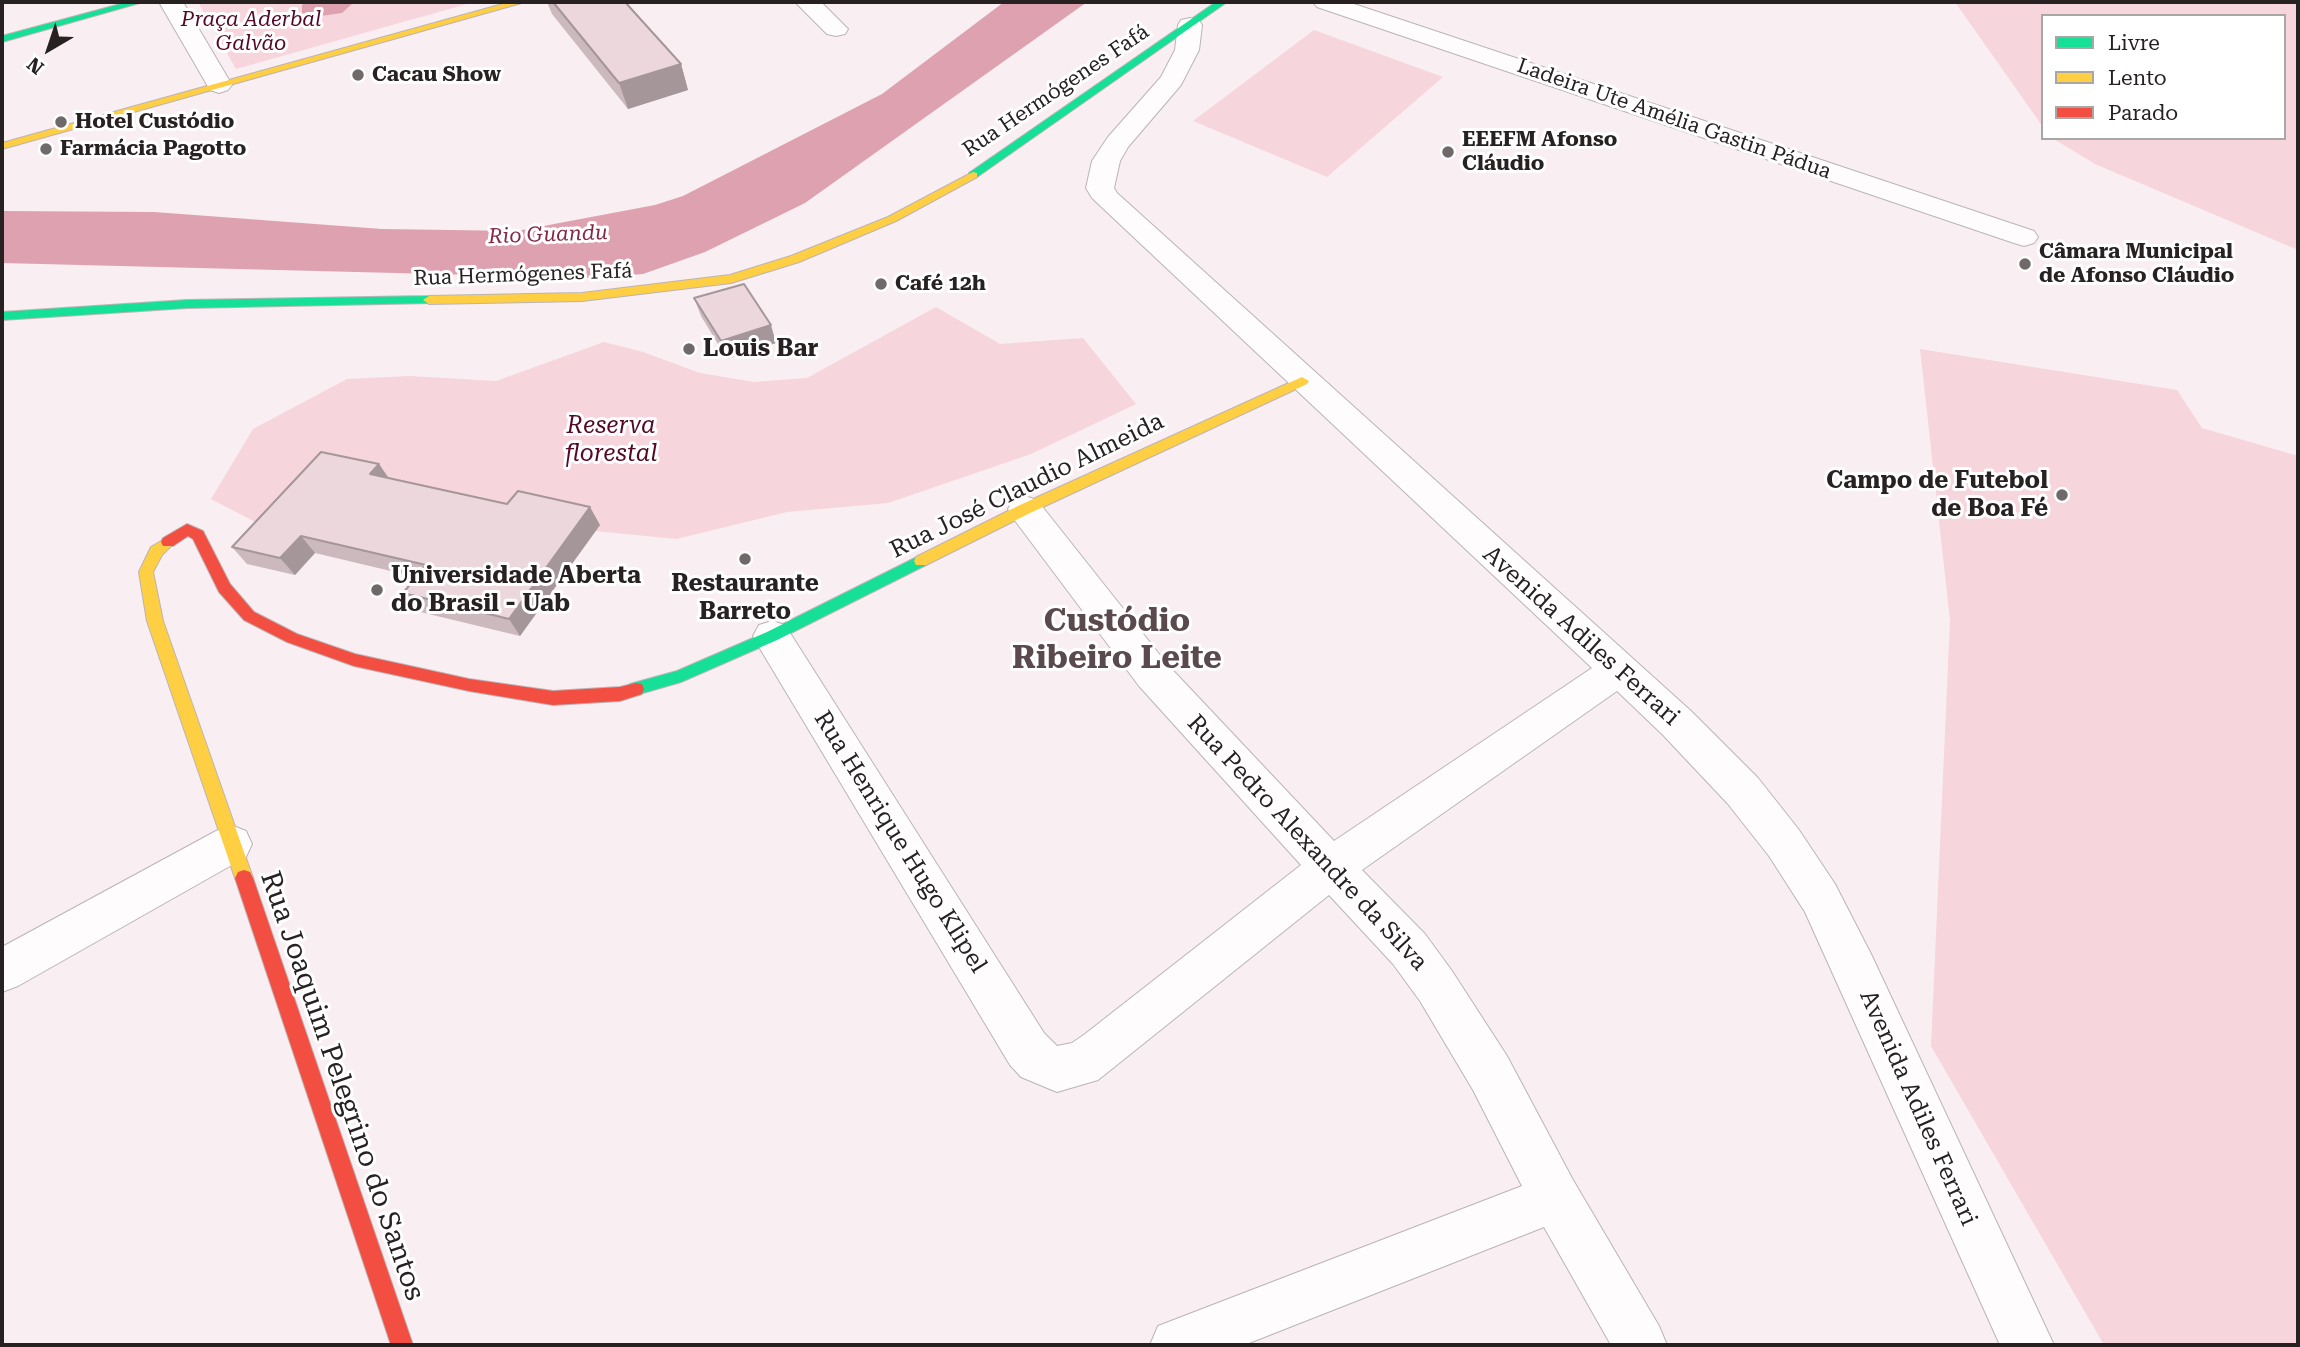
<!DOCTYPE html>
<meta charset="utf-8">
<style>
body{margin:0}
#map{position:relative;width:2300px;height:1347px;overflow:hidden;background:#f9eef1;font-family:"Roboto Serif",serif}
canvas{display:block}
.frame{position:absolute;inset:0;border:4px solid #272122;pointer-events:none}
.legend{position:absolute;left:2041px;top:14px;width:245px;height:126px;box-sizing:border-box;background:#fff;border:2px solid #a9a6a7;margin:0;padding:9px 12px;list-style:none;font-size:21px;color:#272122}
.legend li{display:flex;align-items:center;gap:14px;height:35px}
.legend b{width:35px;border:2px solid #a9a6a7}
.north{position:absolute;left:14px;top:14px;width:70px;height:70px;-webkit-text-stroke:5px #fff;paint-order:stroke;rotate:219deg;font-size:19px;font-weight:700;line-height:28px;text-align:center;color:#272122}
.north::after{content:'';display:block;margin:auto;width:24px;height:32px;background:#272122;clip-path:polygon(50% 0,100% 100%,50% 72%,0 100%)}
</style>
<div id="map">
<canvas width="2300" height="1347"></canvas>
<div class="frame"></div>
<ul class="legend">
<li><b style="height:9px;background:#16e098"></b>Livre</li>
<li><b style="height:9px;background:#ffcf43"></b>Lento</li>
<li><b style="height:9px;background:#f24e42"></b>Parado</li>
</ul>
<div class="north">N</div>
</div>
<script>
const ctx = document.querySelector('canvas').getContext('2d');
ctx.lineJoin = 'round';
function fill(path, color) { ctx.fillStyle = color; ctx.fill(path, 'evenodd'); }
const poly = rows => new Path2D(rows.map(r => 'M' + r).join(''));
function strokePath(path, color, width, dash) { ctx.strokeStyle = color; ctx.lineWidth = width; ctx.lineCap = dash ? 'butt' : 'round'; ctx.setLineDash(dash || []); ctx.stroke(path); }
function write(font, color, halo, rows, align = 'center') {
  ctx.font = font + ' "Roboto Serif",serif'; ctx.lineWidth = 6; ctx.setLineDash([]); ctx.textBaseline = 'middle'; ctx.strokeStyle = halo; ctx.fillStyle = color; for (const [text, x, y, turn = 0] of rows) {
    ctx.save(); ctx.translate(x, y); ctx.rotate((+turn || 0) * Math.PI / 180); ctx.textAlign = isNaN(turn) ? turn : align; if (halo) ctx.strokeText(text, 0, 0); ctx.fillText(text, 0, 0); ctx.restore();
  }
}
fill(poly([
 [198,2,474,2,236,69],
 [1955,2,2298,2,2298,250,2095,164,2052,138,2284,138,2284,16,2043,16,2043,127],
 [1314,30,1443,77,1327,177,1193,121],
 [936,307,1000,344,1083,338,1136,404,1031,454,888,503,787,512,676,539,586,530,259,524,211,499,253,429,347,379,409,376,496,381,604,342,643,352,700,373,754,382,807,378],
 [1920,349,2177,390,2202,428,2298,456,2298,1345,2104,1345,1931,1046,1950,620]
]), '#f7d5dd');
fill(poly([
 [306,2,354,2,342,13,314,17,302,13,302,5],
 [1004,2,1087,2,805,203,705,252,643,274,593,278,2,263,2,211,154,212,382,229,517,231,655,205,683,196,882,94]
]), '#dda1b0');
const street = poly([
 [159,2,183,2,232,85,228,90,219,93,210,90,159,2],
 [795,2,821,2,848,29,845,34,836,36,827,34,795,2],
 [1313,2,1348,2,2034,231,2038,237,2034,243,2024,246,2014,243,1317,7,1313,2],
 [1190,18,1199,20,1202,25,1199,50,1181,85,1128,147,1120,161,1114,188,1117,193,1691,711,1758,778,1799,830,1835,884,1872,956,2054,1345,2000,1345,1805,912,1769,856,1728,804,1663,735,1617,691,1362,870,1425,934,1452,971,1507,1056,1573,1180,1659,1326,1667,1345,1611,1345,1544,1227,1244,1345,1150,1345,1158,1326,1522,1186,1473,1090,1420,1001,1393,964,1329,895,1098,1080,1057,1092,1021,1077,1010,1065,759,647,753,636,759,625,772,621,785,625,1044,1033,1057,1046,1072,1043,1085,1034,1301,865,1139,686,1013,518,1008,509,1013,500,1025,496,1037,500,1167,664,1334,841,1592,668,1092,198,1086,188,1092,161,1108,137,1161,77,1175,50,1178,25,1181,20,1190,18],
 [231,825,246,831,252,844,246,857,18,986,2,992,2,947,216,831,231,825]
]);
const fast = poly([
 [128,2,143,2,2,42,2,36,128,2],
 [1216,2,1227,2,977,177,969,177,969,173,1216,2],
 [429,296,433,297,433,303,187,308,2,320,2,312,187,300,429,296],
 [921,555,928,561,926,565,777,640,681,682,636,695,630,694,628,689,630,684,677,671,767,632,921,555]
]);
const slow = poly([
 [510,2,525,2,2,149,2,143,510,2],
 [973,172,977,173,977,177,896,221,799,262,731,283,582,301,429,304,423,300,429,296,582,293,730,275,791,256,888,217,973,172],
 [1302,377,1309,381,1307,384,1030,513,926,565,916,565,914,561,916,557,1020,505,1302,377],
 [168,537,175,542,162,555,153,572,163,621,253,878,250,884,244,886,238,884,235,878,147,621,139,572,151,547,168,537]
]);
const jam = poly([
 [187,524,203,531,230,584,254,612,297,634,355,654,469,679,553,691,620,687,636,683,642,684,644,689,642,694,620,701,553,705,469,691,354,666,287,642,244,620,219,592,193,539,188,536,173,546,163,546,161,542,163,538,187,524],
 [244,870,250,872,253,878,413,1345,391,1345,235,878,238,872,244,870]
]);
strokePath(street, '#bbb4b6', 2);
strokePath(fast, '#bbb4b6', 2);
strokePath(slow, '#bbb4b6', 2);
strokePath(jam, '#bbb4b6', 2);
fill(street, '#fefcfd');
fill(fast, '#16e098');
fill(slow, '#ffcf43');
fill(jam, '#f24e42');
fill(poly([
 [547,2,625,2,681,64,688,90,628,109,552,14],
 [694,298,776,343,727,359,701,316],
 [379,464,389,478,600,525,520,636,416,611,403,593,416,577,315,553,295,575,247,564,232,547]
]), '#cbb9bd');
fill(poly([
 [681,64,688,90,628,109,619,83],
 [771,325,776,343,727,359,721,341],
 [379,464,391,482,370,474],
 [590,507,600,525,520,636,509,619],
 [301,536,315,553,295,575,280,558]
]), '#a5969a');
const building = poly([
 [553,2,625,2,681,64,619,83,553,2],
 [744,284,771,325,721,341,694,298,744,284],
 [321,452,379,464,370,474,507,504,518,491,590,507,509,619,403,593,426,565,301,536,280,558,232,547,321,452]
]);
fill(building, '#ecd7dc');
strokePath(building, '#a5969a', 2);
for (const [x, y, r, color] of [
 [358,75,7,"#70696a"],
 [61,122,7,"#70696a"],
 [46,149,7,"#70696a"],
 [1448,152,7,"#70696a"],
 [2025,264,7,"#70696a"],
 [881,284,7,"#70696a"],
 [689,349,7,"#70696a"],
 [2062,495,7,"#70696a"],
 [745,559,7,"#70696a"],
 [377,590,7,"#70696a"]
]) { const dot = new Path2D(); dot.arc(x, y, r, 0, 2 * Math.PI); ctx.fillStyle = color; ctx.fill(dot); strokePath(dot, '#fff', 2.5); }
write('italic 21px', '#530a26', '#fff', [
 ["Praça Aderbal",251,20],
 ["Galvão",251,44]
]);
write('bold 21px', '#272122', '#fff', [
 ["Cacau Show",372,75],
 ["Hotel Custódio",75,122],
 ["EEEFM Afonso",1462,140],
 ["Cláudio",1462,164],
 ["Farmácia Pagotto",60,149],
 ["Câmara Municipal",2039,252],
 ["de Afonso Cláudio",2039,276],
 ["Café 12h",895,284]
], 'left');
write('21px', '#272122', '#fff', [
 ["Rua Hermógenes Fafá",1056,91,-34],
 ["Ladeira Ute Amélia Gastin Pádua",1674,119,19],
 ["Rua Hermógenes Fafá",523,275,-2]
]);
write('italic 21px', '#862746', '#fff', [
 ["Rio Guandu",548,235,-2]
]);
write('bold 24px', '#272122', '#fff', [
 ["Louis Bar",703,349],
 ["Campo de Futebol",2048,481,"right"],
 ["de Boa Fé",2048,509,"right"],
 ["Universidade Aberta",391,576],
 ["do Brasil - Uab",391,604],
 ["Restaurante",745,584,"center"],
 ["Barreto",745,612,"center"]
], 'left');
write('italic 24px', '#530a26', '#fff', [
 ["Reserva",611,426],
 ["florestal",611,454]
]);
write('24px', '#272122', '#fff', [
 ["Rua José Claudio Almeida",1027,486,-26],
 ["Avenida Adiles Ferrari",1581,636,42],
 ["Rua Henrique Hugo Klipel",900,842,58],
 ["Rua Pedro Alexandre da Silva",1307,843,47],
 ["Avenida Adiles Ferrari",1918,1108,66]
]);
write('28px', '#272122', '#fff', [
 ["Rua Joaquim Pelegrino do Santos",342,1086,71]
]);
write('bold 32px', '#5a4a4d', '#fff', [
 ["Custódio",1117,622],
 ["Ribeiro Leite",1117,659]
]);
</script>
